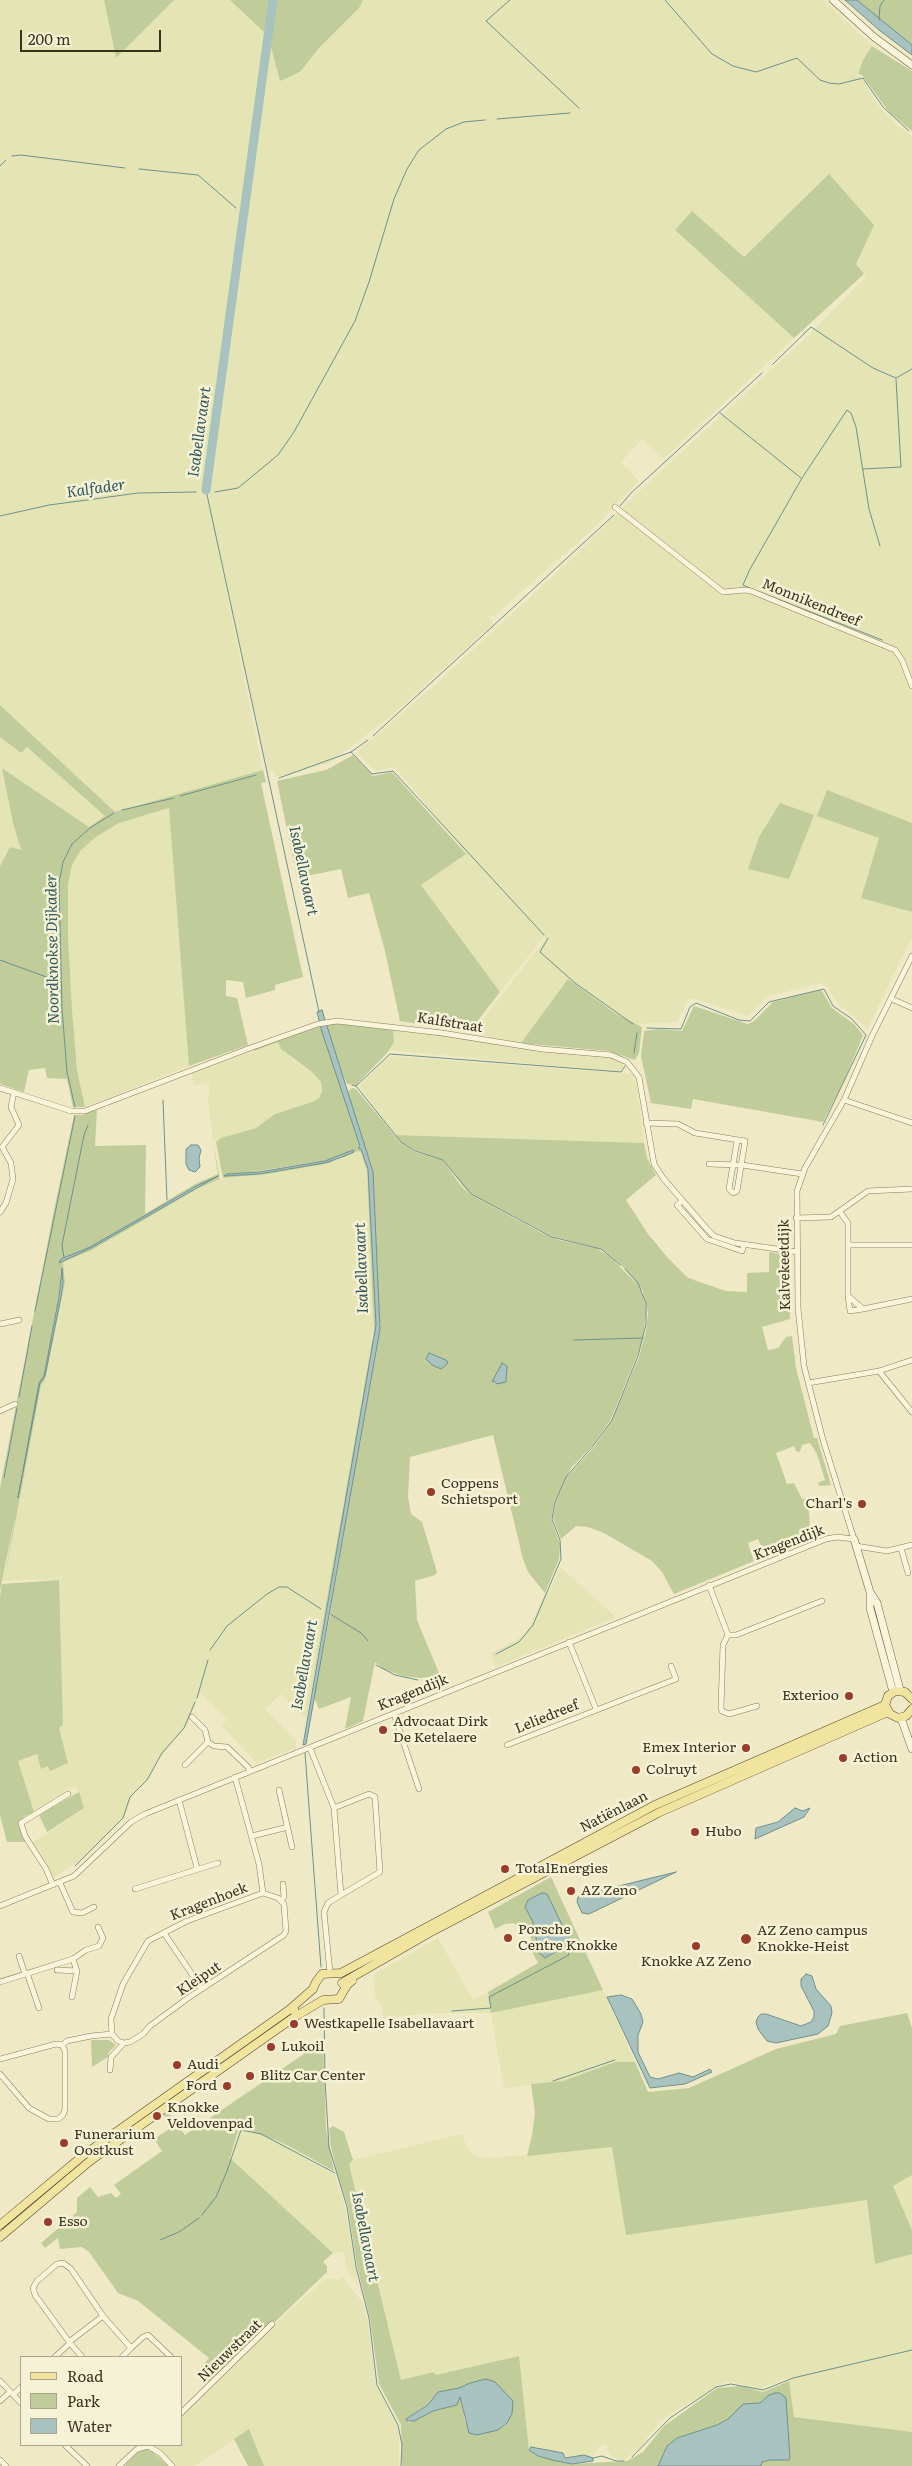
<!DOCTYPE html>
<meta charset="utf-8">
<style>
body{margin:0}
#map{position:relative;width:912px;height:2466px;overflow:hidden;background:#efe9c6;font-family:Literata,serif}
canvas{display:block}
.legend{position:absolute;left:20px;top:2356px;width:162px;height:90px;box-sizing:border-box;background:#f6f2d6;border:1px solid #aba58d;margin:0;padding:6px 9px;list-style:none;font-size:15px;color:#3b311f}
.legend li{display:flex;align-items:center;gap:10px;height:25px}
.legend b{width:25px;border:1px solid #aba58d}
.scale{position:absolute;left:20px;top:30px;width:141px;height:22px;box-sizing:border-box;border:2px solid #3b311f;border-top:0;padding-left:6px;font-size:15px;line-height:18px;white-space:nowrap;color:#3b311f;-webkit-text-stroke:4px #f6f2d6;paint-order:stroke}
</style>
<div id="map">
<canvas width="912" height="2466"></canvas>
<ul class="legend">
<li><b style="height:6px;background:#f1e49f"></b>Road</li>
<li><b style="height:14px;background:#c0cd9a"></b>Park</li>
<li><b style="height:14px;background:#a8c2bf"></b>Water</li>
</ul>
<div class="scale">200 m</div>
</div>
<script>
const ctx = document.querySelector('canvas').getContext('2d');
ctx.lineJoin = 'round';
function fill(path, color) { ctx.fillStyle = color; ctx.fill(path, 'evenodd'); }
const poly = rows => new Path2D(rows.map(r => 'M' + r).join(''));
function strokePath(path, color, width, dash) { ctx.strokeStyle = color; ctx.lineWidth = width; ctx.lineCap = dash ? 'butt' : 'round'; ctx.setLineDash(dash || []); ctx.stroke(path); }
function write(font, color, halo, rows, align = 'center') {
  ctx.font = font + ' Literata,serif'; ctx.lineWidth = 5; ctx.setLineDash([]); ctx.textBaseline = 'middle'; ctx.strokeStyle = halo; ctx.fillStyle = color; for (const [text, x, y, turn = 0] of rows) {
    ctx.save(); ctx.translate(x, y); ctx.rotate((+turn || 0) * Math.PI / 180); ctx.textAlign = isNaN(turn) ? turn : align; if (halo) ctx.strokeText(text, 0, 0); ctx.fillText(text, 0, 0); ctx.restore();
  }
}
fill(poly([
 [0,0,104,0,116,58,174,0,230,0,268,36,280,81,300,72,319,48,359,8,362,0,824,0,872,46,863,59,857,75,861,77,878,105,898,126,893,133,899,126,912,136,912,823,827,791,879,838,861,898,912,912,912,937,868,1028,838,1004,828,988,822,983,769,996,748,1016,692,998,687,1001,677,1022,635,1024,616,1014,568,980,521,1043,472,1033,546,939,544,937,500,992,421,885,466,854,395,767,375,771,357,752,436,684,578,553,631,499,799,344,866,277,856,264,829,175,743,257,692,211,675,230,794,338,663,459,642,439,621,462,639,481,595,527,494,616,488,617,494,623,392,715,330,763,276,777,274,771,268,772,214,531,263,770,115,812,0,705],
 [0,737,20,753,27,747,106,816,89,827,3,768,13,823,21,851,10,847,0,866],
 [170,808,189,1066,85,1107,77,1070,72,1009,68,936,68,884,72,865,80,851,96,837,119,823],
 [393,1029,543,1052,606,1057,623,1063,623,1068,618,1071,586,1069,389,1050,394,1042],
 [278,1042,292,1059,312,1072,321,1082,322,1091,319,1098,312,1102,275,1114,256,1128,213,1142,208,1100,210,1082,195,1086,191,1073],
 [388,1056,633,1074,637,1088,644,1143,395,1135,359,1086],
 [358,1151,361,1152,367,1171,374,1318,371,1352,306,1718,281,1694,265,1709,296,1741,296,1748,266,1759,258,1764,221,1725,227,1720,200,1692,188,1724,158,1760,149,1779,134,1793,125,1816,78,1862,55,1876,52,1876,32,1843,84,1809,76,1786,64,1790,65,1795,34,1812,18,1761,37,1754,48,1766,61,1767,60,1765,68,1763,58,1728,59,1579,3,1581,41,1385,45,1380,65,1282,63,1262,208,1184,224,1178,268,1174,330,1163],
 [560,1567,616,1617,496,1667,491,1653,517,1640,530,1627,545,1593,548,1595],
 [438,1938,473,2000,488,1992,491,2013,603,1990,635,2062,615,2062,563,2081,504,2088,491,2013,429,2013,384,2018,381,2004,376,2000,373,1975],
 [243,2128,283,2143,335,2175,345,2208,358,2285,346,2269,344,2252,333,2253,230,2158,238,2130],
 [462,2134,467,2148,476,2156,491,2158,613,2147,626,2235,867,2200,875,2264,912,2254,912,2432,793,2417,788,2378,758,2389,733,2382,724,2382,667,2416,659,2422,641,2446,624,2460,612,2458,606,2445,602,2445,598,2447,592,2458,584,2455,565,2458,563,2453,537,2447,531,2447,529,2450,518,2356,435,2376,434,2372,401,2381,349,2163,353,2160],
 [912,2175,912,2230,893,2186],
 [342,2276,362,2302,367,2318,376,2385,397,2425,399,2435,399,2466,264,2466,249,2430,195,2466,176,2466,155,2445,181,2445,181,2415,275,2324,323,2281,329,2278,338,2280]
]), '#e5e4b4');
fill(poly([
 [104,0,174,0,116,58],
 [230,0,363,0,359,8,319,48,300,72,280,81,268,36],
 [857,0,912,0,912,45,884,24],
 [872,46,912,71,912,131,889,112,862,75,858,74,863,60],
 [829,174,874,225,856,264,864,274,794,338,675,230,692,211,744,257],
 [0,705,115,812,263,770,266,782,261,783,303,977,275,985,275,990,246,998,243,982,226,980,226,996,237,998,248,1045,189,1066,169,808,119,823,96,837,80,851,72,865,68,884,68,936,72,1009,77,1070,85,1107,73,1107,67,1079,47,1078,45,1068,29,1070,24,1092,0,1084,0,866,10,847,21,850,13,823,2,768,89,827,105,816,27,747,21,753,0,737],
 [353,755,373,776,392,772,466,854,421,885,500,992,469,1032,400,1021,385,951,369,893,348,898,341,869,297,878,277,781,326,770],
 [827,790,912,823,912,912,861,898,879,838,817,816],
 [780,803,814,815,789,879,748,869,759,837],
 [568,979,616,1014,642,1027,639,1053,635,1060,608,1051,521,1043],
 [820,990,822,991,832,1008,854,1024,863,1035,845,1079,823,1122,693,1099,691,1109,651,1103,641,1056,644,1031,658,1029,682,1031,694,1006,748,1024,754,1021,773,1002],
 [342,1023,606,1056,621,1061,623,1063,606,1057,543,1052,393,1029,394,1042,388,1052,356,1085,347,1084,337,1064,325,1025],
 [318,1026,321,1026,368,1169,376,1325,373,1352,301,1746,374,1331,367,1171,361,1152,358,1151,330,1163,268,1174,223,1178,216,1142,221,1138,256,1128,275,1114,312,1102,319,1098,322,1091,321,1082,312,1072,281,1049,278,1042,254,1051,255,1048],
 [353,1150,337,1160,259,1174,225,1176,330,1160],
 [352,1088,356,1089,400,1142,413,1151,443,1160,461,1186,471,1195,542,1233,559,1240,596,1248,610,1257,639,1286,644,1298,646,1313,643,1339,637,1356,611,1419,593,1445,571,1468,555,1502,551,1519,560,1544,559,1559,545,1593,528,1572,523,1559,493,1435,410,1457,408,1497,411,1514,422,1522,437,1572,435,1575,415,1581,417,1620,439,1673,441,1690,436,1677,420,1678,403,1676,383,1669,375,1662,363,1721,345,1729,351,1697,319,1709,314,1697,330,1615,332,1616,330,1612,380,1329,373,1172,347,1093],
 [360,1090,395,1135,644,1143,647,1158,656,1175,626,1200,648,1234,668,1258,687,1277,694,1280,726,1291,747,1292,747,1273,769,1272,769,1252,788,1255,790,1319,762,1327,768,1350,778,1348,786,1337,792,1336,796,1368,814,1438,817,1438,831,1485,819,1486,818,1483,825,1480,817,1454,810,1443,802,1445,800,1452,796,1451,794,1446,776,1453,787,1484,794,1483,802,1499,808,1498,810,1528,814,1537,766,1557,758,1539,748,1543,754,1561,674,1594,662,1572,652,1561,604,1533,588,1527,576,1526,561,1539,553,1518,556,1503,567,1477,594,1447,612,1420,639,1357,646,1331,648,1313,643,1291,625,1269,601,1249,552,1236,471,1194,462,1185,444,1160,410,1148,401,1142,384,1122],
 [97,1109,95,1146,146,1145,145,1214,197,1183,218,1174,213,1142,220,1179,199,1188,92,1250,63,1262,65,1282,60,1306,45,1380,41,1385,4,1582,15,1517,0,1591,0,1488,53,1215,74,1115,82,1115],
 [218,1176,91,1248,61,1261,61,1259,90,1247,198,1185],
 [61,1268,63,1283,61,1297,45,1376,40,1383,26,1452,39,1383,44,1376,59,1297],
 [59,1580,63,1725,59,1728,68,1763,50,1771,48,1766,41,1769,37,1754,18,1761,34,1812,25,1816,18,1824,25,1842,7,1842,0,1815,0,1596,2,1584],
 [79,1792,84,1808,47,1832,39,1815],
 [551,1877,603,1990,491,2013,488,1992,538,1963,532,1952,531,1938,527,1931,513,1923,505,1924,495,1929,488,1912],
 [907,2013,912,2028,912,2175,893,2186,912,2230,912,2254,875,2264,867,2200,626,2235,612,2147,527,2156,532,2135,535,2113,531,2084,563,2081,615,2062,635,2062,648,2092,689,2088,776,2049,836,2034,840,2026],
 [91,2040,109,2040,116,2045,108,2053,108,2057,92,2067],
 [323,2041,326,2129,334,2171,283,2143,243,2128,238,2130,230,2158,333,2253,323,2262,327,2266,327,2272,210,2384,197,2372,209,2358,138,2301,118,2293,89,2252,82,2247,60,2249,58,2238,45,2248,41,2243,77,2212,77,2198,90,2187,98,2197,111,2193,116,2198,121,2194,114,2185,162,2151,154,2139,172,2127,164,2115,168,2112,185,2135],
 [333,2126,344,2132,353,2160,349,2164,401,2380,434,2372,436,2375,519,2356,529,2450,538,2456,572,2464,627,2461,643,2452,664,2426,717,2388,741,2386,763,2392,789,2381,794,2417,912,2432,912,2466,761,2466,762,2462,770,2460,788,2460,767,2397,760,2403,743,2404,728,2419,717,2425,677,2438,667,2446,658,2466,402,2466,401,2425,379,2384,370,2318,357,2266,348,2207,337,2173,331,2147,329,2129],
 [470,2383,507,2423,503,2427,477,2435,465,2422,460,2396,457,2405,433,2411,409,2423,406,2419,428,2405,438,2392,459,2389],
 [249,2429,264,2466,248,2466,234,2439],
 [146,2449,151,2450,168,2466,124,2466,137,2453]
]), '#c0cd9a');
const water = poly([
 [845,0,857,0,912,45,912,55,879,30,845,0],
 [322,1010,373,1172,380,1329,306,1744,303,1745,376,1325,368,1169,361,1149,358,1148,360,1146,322,1032,317,1012,322,1010],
 [191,1145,198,1145,201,1150,199,1158,200,1167,195,1172,189,1170,186,1164,186,1149,191,1145],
 [353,1150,354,1152,342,1157,325,1163,259,1174,224,1176,227,1174,259,1172,325,1161,353,1150],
 [218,1176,91,1248,59,1263,61,1259,90,1247,198,1185,218,1176],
 [62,1268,63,1283,61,1297,45,1376,40,1383,18,1498,39,1383,44,1376,59,1297,62,1268],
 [429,1353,446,1360,448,1363,441,1369,432,1365,426,1359,429,1353],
 [502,1363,507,1366,506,1382,497,1384,494,1381,492,1382,502,1363],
 [795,1808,803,1811,810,1808,804,1817,755,1839,756,1828,778,1822,795,1808],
 [676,1872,589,1914,582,1913,577,1902,578,1897,582,1895,676,1872],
 [542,1893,547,1894,571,1943,545,1958,539,1953,533,1922,525,1907,528,1900,542,1893],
 [806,1974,812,1976,816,1989,831,2006,832,2013,828,2026,818,2034,776,2043,767,2041,758,2029,756,2022,758,2017,761,2014,766,2014,801,2026,811,2022,814,2017,814,2011,801,1986,801,1979,806,1974],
 [621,1995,632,1999,641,2014,643,2022,638,2035,638,2052,650,2077,658,2079,679,2073,693,2077,710,2069,712,2072,685,2084,650,2088,607,1997,621,1995],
 [486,2379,495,2382,513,2401,512,2414,507,2423,498,2430,477,2435,469,2433,460,2397,457,2405,433,2411,414,2421,407,2421,406,2419,428,2405,438,2392,459,2388,470,2383,486,2379],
 [775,2393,780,2393,786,2398,790,2458,789,2460,770,2460,762,2462,761,2466,658,2466,667,2446,677,2438,717,2425,728,2419,743,2404,760,2403,769,2395,775,2393],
 [531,2447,563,2453,565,2458,584,2455,593,2458,593,2461,572,2464,552,2460,538,2456,529,2450,531,2447]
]);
fill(water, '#a8c2bf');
strokePath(water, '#6e918e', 1);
strokePath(poly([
 [510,0,486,21,579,108],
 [665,0,712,54,733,66,756,72,797,58,820,80,829,83,839,84,863,78,883,107,909,131],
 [879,20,880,6,884,0],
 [497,119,570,113],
 [12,156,21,155,125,168],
 [0,166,6,160],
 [139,169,198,175,236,208],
 [773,364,811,327,873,368,889,375,896,378,912,369],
 [720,413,801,478],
 [863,469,901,467,896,379],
 [206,490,319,1012],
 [215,492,238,488,278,455,294,432,355,321,369,282,394,199,407,169,419,150,446,129,464,122,485,120],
 [620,506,631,493,762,373],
 [0,516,49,505,87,500,138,493,196,492],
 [752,589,743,585,749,571,802,478,847,410,851,413,856,427,869,509,880,546],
 [760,592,882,640],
 [373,736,614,515],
 [351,752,372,774,393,771,544,935],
 [279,778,351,752,368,740],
 [180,796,256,775],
 [122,810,174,798],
 [548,938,540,952,575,983,633,1024],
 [0,960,60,982],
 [647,1028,681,1029,690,1007,696,1003,739,1020,750,1021,769,1002,824,989,833,1006,852,1019,866,1035,823,1125],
 [634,1053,637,1033],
 [352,1085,356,1086,401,1142,413,1150,443,1160,471,1194,552,1237,601,1249,620,1265],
 [356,1086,390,1054,621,1072,625,1066],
 [163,1100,167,1200],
 [75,1107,67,1072,62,1009,59,883,63,862,72,844,90,828,114,813],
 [64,1258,62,1245,84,1135,88,1125],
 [35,1311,75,1116],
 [574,1340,643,1338],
 [19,1397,32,1326],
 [4,1478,17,1408],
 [330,1614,361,1633,368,1641],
 [210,1650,227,1626,267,1594,279,1587,287,1587,321,1609],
 [496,1654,519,1642,533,1625,561,1559,560,1540,552,1519,555,1503,566,1477,593,1446,612,1420,638,1356,646,1324,646,1303,638,1283,625,1269],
 [376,1665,395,1675,418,1680],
 [197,1698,208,1660],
 [305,1753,321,1967],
 [75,1866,123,1818,130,1797,147,1780,162,1753,184,1728,195,1702],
 [324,2008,325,2081,329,2147,347,2207,356,2267,369,2318,377,2385,398,2425,402,2445,401,2466],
 [452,2011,491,2008,489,1997,569,1955,568,1952],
 [553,2081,615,2060],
 [202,2215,216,2197,227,2171,241,2130,261,2134,335,2173],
 [160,2240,179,2232,199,2218],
 [632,2457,670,2418,716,2387,731,2384,763,2390,793,2378,912,2350],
 [593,2458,602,2456,616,2461,624,2461]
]), '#6e918e', 1);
strokePath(poly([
 [206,490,273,0]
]), '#a8c2bf', 9);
const street = poly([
 [615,507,723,592,745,590,751,591,895,650,902,660,912,686],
 [892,999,912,1008],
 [0,1088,71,1111,85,1111,250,1048,318,1024,337,1021,442,1033,542,1049,611,1055,627,1062,639,1077,654,1164,663,1178,707,1229,714,1236,735,1243,798,1252],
 [844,1100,912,1123],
 [646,1123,678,1124,695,1133,745,1141,737,1191,733,1193,729,1189,737,1141],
 [709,1164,742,1165,802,1174],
 [682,1201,677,1205,707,1239,742,1251,744,1245],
 [0,1212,6,1203,13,1179,11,1163,2,1147,19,1125,11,1107,14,1092],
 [840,1212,848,1223,848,1296,863,1309,912,1299],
 [796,1218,831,1217,868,1191,912,1189],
 [848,1245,912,1245],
 [848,1296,850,1311,863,1309],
 [0,1324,19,1320],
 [879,1371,912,1412],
 [808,1383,879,1371,912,1360],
 [0,1411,15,1404],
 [856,1546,887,1551,912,1545],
 [901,1548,908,1573],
 [709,1585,728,1635,723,1645,721,1708,722,1711,729,1714,757,1706],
 [728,1635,736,1635,822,1601],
 [569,1642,596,1709],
 [394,1714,419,1789],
 [192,1717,205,1730,208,1742],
 [507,1745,676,1679,671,1666],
 [310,1748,334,1808,341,1895,328,1903,324,1912,330,1973],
 [185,1765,208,1742,214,1746,227,1747,248,1767,250,1771],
 [235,1777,259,1864,263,1893],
 [279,1790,292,1847],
 [179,1800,197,1868],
 [334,1808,369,1794,375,1797,380,1872,341,1895],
 [252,1836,288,1827],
 [60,1883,73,1912,82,1913,94,1907],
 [53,1885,46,1869,25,1836,21,1823,68,1794],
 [135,1889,218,1863],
 [281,1900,284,1897,283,1884],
 [0,1906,74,1876,131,1822,145,1814,826,1539,837,1537,854,1539,823,1440,804,1366,798,1308,797,1191,805,1168,844,1100,872,1036,912,956],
 [164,1933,202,1989],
 [19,1956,25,1974],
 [57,1970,77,1971],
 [27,1973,39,2008],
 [0,1982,73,1959,86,1950,99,1946,103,1938,98,1927],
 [72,1997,77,1971,73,1959],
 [112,2034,111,2019,123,1984,148,1941,187,1921,263,1893],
 [0,2059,56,2044,62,2045,67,2041,91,2036,112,2034,118,2041,124,2043],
 [110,2070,111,2057,124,2043,130,2042,143,2034,150,2026,188,1998,284,1935,286,1931,284,1904,278,1898,263,1893],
 [0,2074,29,2108,49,2119,58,2119,63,2115,65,2109,65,2051,62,2045],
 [69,2342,103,2316],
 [70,2343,82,2357],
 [131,2348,143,2337,148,2335,171,2357],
 [55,2357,70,2343,35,2295,33,2288,37,2281,57,2264,63,2263,71,2269,103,2316,131,2348,122,2357],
 [0,2381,21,2403],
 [13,2395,21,2387],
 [0,2401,10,2392],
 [181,2413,272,2324],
 [65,2445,87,2466],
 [0,2460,6,2466],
 [119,2466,137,2449,148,2446,160,2453,172,2466]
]);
const secondary = poly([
 [833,0,874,37,912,65],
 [854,1539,870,1592,877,1603,900,1690],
 [870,1592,870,1608,893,1692],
 [901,1718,912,1749]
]);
const primary = poly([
 [912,1699,905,1692,895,1691,888,1696,885,1705,890,1714,898,1718,906,1716,912,1709],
 [342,1983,429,1933,658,1813,888,1712],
 [289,2010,313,1989,316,1982,322,1974,341,1973,655,1805,885,1705],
 [0,2225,85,2154,289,2010,294,2009],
 [0,2237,90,2161,293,2018,323,2000,339,1999,347,1985,352,1981]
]);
strokePath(street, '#8b7c5c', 6);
strokePath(secondary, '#6d5c3f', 8);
strokePath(primary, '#594930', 9);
strokePath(street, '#f9f4da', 5);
strokePath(secondary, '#f9f4da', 7);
strokePath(primary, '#f1e49f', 8);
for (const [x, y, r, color] of [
 [431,1492,5,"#9a3b2b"],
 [862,1504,5,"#9a3b2b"],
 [849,1696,5,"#9a3b2b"],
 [383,1730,5,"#9a3b2b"],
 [746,1748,5,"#9a3b2b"],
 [843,1758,5,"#9a3b2b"],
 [636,1770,5,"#9a3b2b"],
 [695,1832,5,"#9a3b2b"],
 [505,1869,5,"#9a3b2b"],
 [571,1891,5,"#9a3b2b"],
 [508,1938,5,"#9a3b2b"],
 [746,1939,6,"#9a3b2b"],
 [696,1946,5,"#9a3b2b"],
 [294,2024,5,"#9a3b2b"],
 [271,2047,5,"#9a3b2b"],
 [177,2065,5,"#9a3b2b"],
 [250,2076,5,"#9a3b2b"],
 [227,2086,5,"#9a3b2b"],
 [157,2116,5,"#9a3b2b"],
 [64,2143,5,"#9a3b2b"],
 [48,2222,5,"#9a3b2b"]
]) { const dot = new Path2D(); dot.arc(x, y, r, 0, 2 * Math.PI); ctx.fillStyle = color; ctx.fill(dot); strokePath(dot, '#f6f2d6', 2); }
write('14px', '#3b311f', '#f6f2d6', [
 ["Monnikendreef",811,603,22],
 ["Kalfstraat",450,1023,9],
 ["Kalvekeetdijk",785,1265,-91],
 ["Kragendijk",789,1543,-21],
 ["Kragendijk",413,1693,-22],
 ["Leliedreef",547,1717,-22],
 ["Natiënlaan",614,1812,-27],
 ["Kragenhoek",209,1902,-21],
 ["Kleiput",199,1979,-34],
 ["Nieuwstraat",230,2351,-44]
]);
write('14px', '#3b311f', '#f6f2d6', [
 ["Coppens",441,1484],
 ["Schietsport",441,1500],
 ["Charl's",852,1504,"right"],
 ["Exterioo",839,1696,"right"],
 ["Advocaat Dirk",393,1722],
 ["De Ketelaere",393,1738],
 ["Emex Interior",736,1748,"right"],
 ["Action",853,1758],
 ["Colruyt",646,1770],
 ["Hubo",705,1832],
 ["TotalEnergies",515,1869],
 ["AZ Zeno",581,1891],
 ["Porsche",518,1930],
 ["Centre Knokke",518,1946],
 ["AZ Zeno campus",757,1931],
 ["Knokke-Heist",757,1947],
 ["Knokke AZ Zeno",696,1962,"center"],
 ["Westkapelle Isabellavaart",304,2024],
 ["Lukoil",281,2047],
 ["Audi",187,2065],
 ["Blitz Car Center",260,2076],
 ["Ford",217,2086,"right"],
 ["Knokke",167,2108],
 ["Veldovenpad",167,2124],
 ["Funerarium",74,2135],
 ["Oostkust",74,2151],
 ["Esso",58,2222]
], 'left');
write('italic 15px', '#2f575a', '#f6f2d6', [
 ["Isabellavaart",200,432,-82],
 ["Kalfader",96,489,-8],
 ["Isabellavaart",303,871,78],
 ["Noordknokse Dijkader",53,949,-91],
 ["Isabellavaart",362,1268,-92],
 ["Isabellavaart",305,1665,-80],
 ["Isabellavaart",365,2237,79]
]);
</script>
